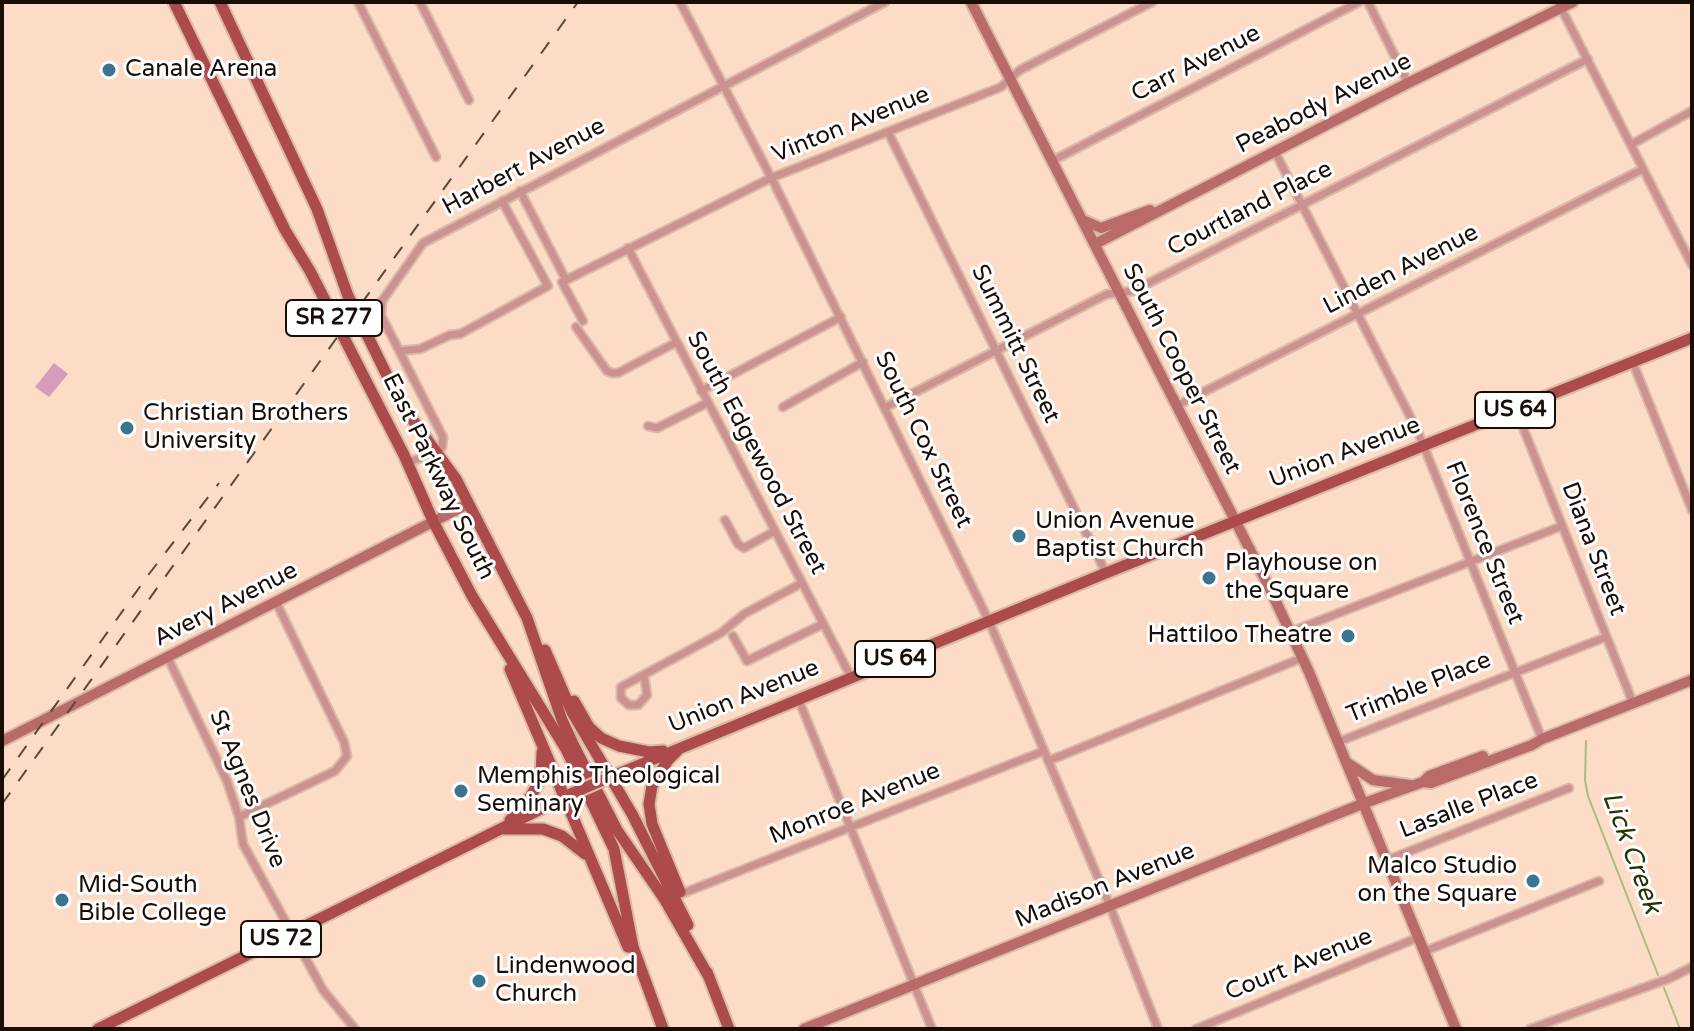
<!DOCTYPE html>
<style>
body{margin:0}
#map{position:relative;width:1694px;height:1031px;overflow:hidden;background:#fcdcc6;font-family:"Varela Round",sans-serif}
canvas{display:block}
.frame{position:absolute;inset:0;border:4px solid #190e07;pointer-events:none}
</style>
<div id="map">
<canvas width="1694" height="1031"></canvas>
<div class="frame"></div>
</div>
<script>
const ctx = document.querySelector('canvas').getContext('2d');
ctx.lineJoin = 'round';
function fill(path, color) { ctx.fillStyle = color; ctx.fill(path, 'evenodd'); }
const poly = rows => new Path2D(rows.map(r => 'M' + r).join(''));
function strokePath(path, color, width, dash) { ctx.strokeStyle = color; ctx.lineWidth = width; ctx.lineCap = dash ? 'butt' : 'round'; ctx.setLineDash(dash || []); ctx.stroke(path); }
function write(font, color, halo, rows, align = 'center') {
  ctx.font = font + ' "Varela Round",sans-serif'; ctx.lineWidth = 6; ctx.setLineDash([]); ctx.textBaseline = 'middle'; ctx.strokeStyle = halo; ctx.fillStyle = color; for (const [text, x, y, turn = 0] of rows) {
    ctx.save(); ctx.translate(x, y); ctx.rotate((+turn || 0) * Math.PI / 180); ctx.textAlign = isNaN(turn) ? turn : align; if (halo) ctx.strokeText(text, 0, 0); ctx.fillText(text, 0, 0); ctx.restore();
  }
}
fill(poly([
 [54,363,68,374,49,397,35,387]
]), '#d69dbb');
strokePath(poly([
 [1586,741,1585,780,1588,796,1658,975],
 [1664,988,1680,1029]
]), '#a5be7d', 2);
const street = poly([
 [358,2,436,157],
 [420,2,469,100],
 [680,2,775,185,989,621,1110,906,1158,1029],
 [1368,2,1408,83],
 [1558,2,1692,265],
 [888,132,1106,573],
 [1632,144,1692,111],
 [1275,152,1418,432,1542,739],
 [1052,161,1359,2],
 [520,191,566,280],
 [628,248,851,677],
 [583,321,562,282,771,178,1001,87,1020,70,1152,2],
 [576,327,607,371,612,373,618,373,675,343],
 [399,351,420,349,450,335,460,334,548,286,502,201],
 [1633,363,1692,510],
 [701,391,841,317],
 [1178,405,1643,169],
 [783,407,863,362],
 [886,407,1107,294,1133,291,1588,59],
 [1516,410,1633,703],
 [648,426,657,428,707,403],
 [407,463,438,451,442,447,443,437,381,315,382,301,423,243,885,2],
 [725,520,738,544,744,548,775,531],
 [1290,632,1562,526],
 [733,636,747,661,823,624],
 [168,658,227,781,239,817,243,844,323,990,355,1029],
 [644,675,647,695,638,705,629,705,621,698,621,687,721,633,744,614,802,583],
 [798,698,932,1029],
 [1338,742,1606,637],
 [1048,761,1302,658],
 [239,817,335,771,347,756,344,742,276,602],
 [1385,861,1569,788],
 [681,894,1044,751],
 [1423,952,1599,881],
 [1196,1029,1417,938],
 [1530,1029,1668,979,1692,967]
]);
const secondary = poly([
 [971,2,1269,587,1309,672,1456,1029],
 [1083,220,1101,228,1150,210],
 [1095,244,1408,83,1573,2],
 [2,741,468,504],
 [1346,762,1373,780,1410,785],
 [1423,782,1429,776,1483,756],
 [804,1029,1362,804,1423,782,1431,783,1532,745,1542,739,1692,680]
]);
const primary = poly([
 [174,2,285,230,310,271,365,379,404,455,433,521,472,596,566,749,614,849,633,947,663,1029],
 [220,2,317,209,348,296,401,404,456,479,527,618,562,720,574,746,617,830,665,900,709,977],
 [545,650,572,712,632,814,688,925],
 [510,669,628,947],
 [574,701,589,727,601,738,619,746,649,752,663,751],
 [677,751,668,760,652,786,649,804,652,824,680,892],
 [603,780,1106,573,1692,338],
 [510,820,531,796,541,778,542,752],
 [505,829,543,829,562,836,585,854],
 [707,972,729,1029],
 [98,1029,573,793]
]);
strokePath(street, '#d8bba7', 11);
strokePath(secondary, '#d8bba7', 14);
strokePath(primary, '#d8bba7', 15);
strokePath(street, '#cb9290', 7);
strokePath(secondary, '#ba6a68', 10);
strokePath(primary, '#ac4a4c', 11);
strokePath(poly([
 [2,780,149,574,219,483],
 [2,804,578,2]
]), '#59483c', 2, [14, 14]);
const primaryBridge = poly([
 [573,793,603,780]
]);
strokePath(primaryBridge, '#d8bba7', 15, []);
strokePath(primaryBridge, '#ac4a4c', 11);
for (const [x, y, r, color] of [
 [109,70,8,"#3c758f"],
 [127,428,8,"#3c758f"],
 [1019,536,8,"#3c758f"],
 [1209,578,8,"#3c758f"],
 [1348,636,8,"#3c758f"],
 [461,791,8,"#3c758f"],
 [1533,881,8,"#3c758f"],
 [62,900,8,"#3c758f"],
 [479,981,8,"#3c758f"]
]) { const dot = new Path2D(); dot.arc(x, y, r, 0, 2 * Math.PI); ctx.fillStyle = color; ctx.fill(dot); strokePath(dot, '#fff', 3); }
for (const [x, y, w] of [
 [334,318,96],
 [1515,410,80],
 [895,659,80],
 [281,939,80]
]) { const box = new Path2D(); box.roundRect(x - w / 2, y - 18, w, 36, 6); ctx.fillStyle = '#fff'; ctx.fill(box); strokePath(box, '#190e07', 2); }
write('bold 22px', '#190e07', null, [
 ["SR 277",334,318],
 ["US 64",1515,410],
 ["US 64",895,659],
 ["US 72",281,939]
]);
write('24px', '#190e07', '#fff', [
 ["Carr Avenue",1196,64,-27],
 ["Peabody Avenue",1324,104,-27],
 ["Vinton Avenue",851,125,-22],
 ["Harbert Avenue",524,167,-28],
 ["Courtland Place",1250,209,-27],
 ["Linden Avenue",1401,270,-27],
 ["Summitt Street",1015,344,64],
 ["South Cooper Street",1181,369,63],
 ["South Cox Street",923,440,64],
 ["South Edgewood Street",756,453,62],
 ["Union Avenue",1345,453,-21],
 ["East Parkway South",438,477,64],
 ["Florence Street",1484,543,68],
 ["Diana Street",1593,549,69],
 ["Avery Avenue",226,605,-27],
 ["Trimble Place",1419,688,-22],
 ["Union Avenue",744,697,-22],
 ["St Agnes Drive",247,789,68],
 ["Monroe Avenue",855,804,-22],
 ["Lasalle Place",1469,806,-21],
 ["Madison Avenue",1105,886,-22],
 ["Court Avenue",1299,965,-22]
]);
write('24px', '#190e07', '#fff', [
 ["Canale Arena",125,70],
 ["Christian Brothers",143,414],
 ["University",143,442],
 ["Union Avenue",1035,522],
 ["Baptist Church",1035,550],
 ["Playhouse on",1225,564],
 ["the Square",1225,592],
 ["Hattiloo Theatre",1332,636,"right"],
 ["Memphis Theological",477,777],
 ["Seminary",477,805],
 ["Malco Studio",1517,867,"right"],
 ["on the Square",1517,895,"right"],
 ["Mid-South",78,886],
 ["Bible College",78,914],
 ["Lindenwood",495,967],
 ["Church",495,995]
], 'left');
write('italic 26px', '#263503', '#fff', [
 ["Lick Creek",1631,853,70]
]);
</script>
